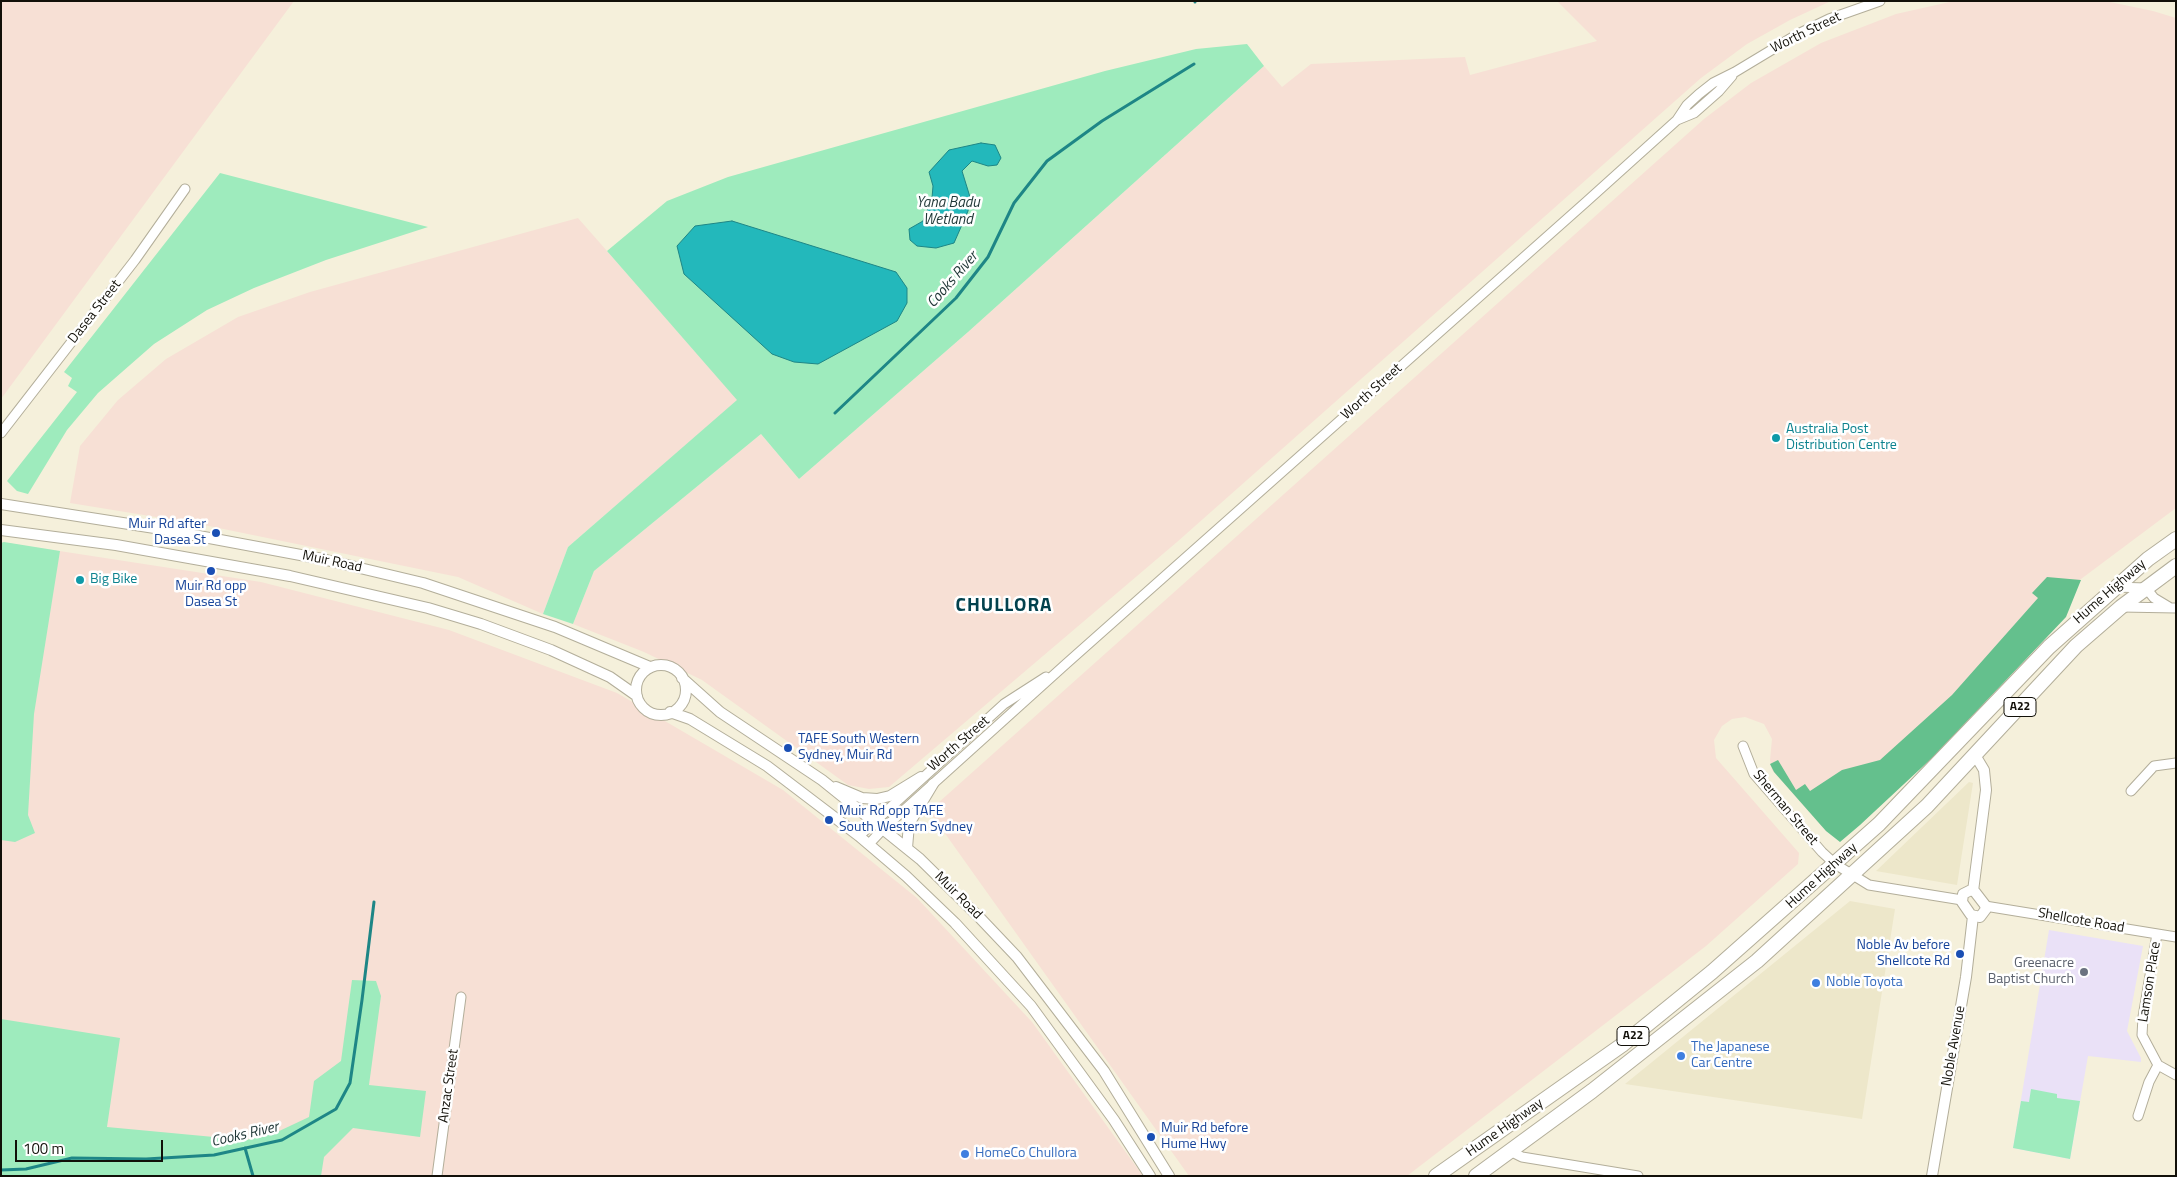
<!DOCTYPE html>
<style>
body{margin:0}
#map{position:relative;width:2177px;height:1177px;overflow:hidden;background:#f5f0db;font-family:"Titillium Web",sans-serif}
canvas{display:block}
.frame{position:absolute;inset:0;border:2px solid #121009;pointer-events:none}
.scale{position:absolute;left:15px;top:1140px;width:148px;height:22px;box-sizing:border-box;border:2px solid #121009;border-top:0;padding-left:6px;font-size:15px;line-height:18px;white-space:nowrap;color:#121009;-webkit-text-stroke:4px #fff;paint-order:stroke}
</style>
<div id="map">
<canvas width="2177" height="1177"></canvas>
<div class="frame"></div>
<div class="scale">100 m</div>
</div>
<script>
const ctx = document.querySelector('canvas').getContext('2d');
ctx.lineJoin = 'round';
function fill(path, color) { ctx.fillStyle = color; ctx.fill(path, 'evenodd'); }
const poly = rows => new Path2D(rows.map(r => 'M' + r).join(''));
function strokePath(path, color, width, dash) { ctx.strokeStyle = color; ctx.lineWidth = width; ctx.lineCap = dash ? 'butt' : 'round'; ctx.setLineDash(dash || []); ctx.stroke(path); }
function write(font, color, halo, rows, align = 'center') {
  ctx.font = font + ' "Titillium Web",sans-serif'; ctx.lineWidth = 5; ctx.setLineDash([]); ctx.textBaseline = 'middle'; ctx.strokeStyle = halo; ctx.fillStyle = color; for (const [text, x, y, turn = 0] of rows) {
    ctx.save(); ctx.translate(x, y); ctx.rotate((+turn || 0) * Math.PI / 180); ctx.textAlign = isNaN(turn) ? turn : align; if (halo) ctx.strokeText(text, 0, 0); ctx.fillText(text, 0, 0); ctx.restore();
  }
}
fill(poly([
 [1969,782,1973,783,1957,885,1876,871],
 [1850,901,1895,909,1862,1119,1625,1084]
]), '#ede7ca');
fill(poly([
 [1,1,294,1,1,399],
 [1557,1,1831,1,1790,20,1747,44,1701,78,1177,542,889,787,869,789,848,785,702,680,644,652,573,624,594,571,761,434,799,479,968,332,1264,66,1282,87,1311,64,1465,57,1470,75,1597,41],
 [1954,1,2105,1,2153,11,2176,18,2176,508,2081,579,2062,597,1834,832,1826,831,1772,770,1770,760,1772,739,1764,724,1745,717,1732,719,1722,726,1714,740,1716,758,1799,853,1798,864,1706,946,1407,1176,1189,1176,929,811,1704,119,1751,83,1821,43,1896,14],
 [578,218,738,400,568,547,543,614,458,577,199,524,70,503,80,446,118,400,166,359,238,317,310,292],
 [1,542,261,582,449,630,617,693,783,790,917,898,1032,1022,1143,1176,1,1176]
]), '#f7e0d5');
fill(poly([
 [2049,930,2143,946,2127,1031,2141,1058,2141,1062,2088,1056,2070,1159,2013,1148]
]), '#eae1f7');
fill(poly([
 [1247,44,1264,66,968,332,799,479,761,434,594,571,573,624,543,614,568,547,737,400,607,251,667,201,728,177,1105,71,1196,49],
 [220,173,428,227,326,260,254,288,207,310,154,344,98,393,67,430,28,494,17,491,7,481,77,392,68,386,72,378,64,372],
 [4,542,60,551,34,714,28,815,35,833,15,842,1,840,1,543],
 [352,980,376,981,381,996,369,1085,426,1091,420,1137,353,1128,324,1157,321,1176,1,1176,1,1019,120,1038,107,1127,246,1140,275,1133,309,1117,314,1081,341,1061],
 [2031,1089,2057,1094,2057,1098,2080,1101,2070,1159,2013,1148,2021,1101,2029,1102]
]), '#9eebbd');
fill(poly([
 [2047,577,2081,580,2066,617,1933,757,1860,825,1840,842,1826,831,1774,772,1770,764,1778,760,1796,790,1805,784,1810,791,1842,770,1880,760,1952,695,2038,598,2032,593]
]), '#64c08d');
const water = poly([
 [981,143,995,145,1001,158,997,165,988,166,972,161,962,171,970,197,968,211,954,243,936,248,917,246,910,240,909,229,923,221,932,198,933,186,929,172,949,150,981,143],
 [732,221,896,272,907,288,907,303,897,321,818,364,794,362,772,354,684,274,677,246,695,226,732,221]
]);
fill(water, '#23b8bb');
strokePath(water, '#1e8686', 1);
strokePath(poly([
 [1195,2,1195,1],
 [835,413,956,298,988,257,1014,203,1047,161,1102,121,1194,64],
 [245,1148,253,1176],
 [1,1170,26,1169,72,1158,146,1159,214,1155,282,1140,336,1109,350,1083,362,1000,374,902]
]), '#1e8686', 3);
const minor = poly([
 [1677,120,1694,113,1719,91,1732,76],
 [1,433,135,260,185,189],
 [2115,587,2146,588,2154,598,2169,607],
 [2121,607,2176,608],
 [1743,746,1754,774,1822,852,1835,864,1869,885,1962,900],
 [2131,791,2154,766,2176,763],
 [859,836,1004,704,1046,677],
 [869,844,883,829,1067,663,1586,202,1677,120,1687,105,1699,94,1713,83,1735,72,1798,34,1829,19,1880,1],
 [1985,906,2176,937],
 [2157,934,2143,1017,2142,1035,2158,1065,2176,1075],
 [2138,1116,2149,1082,2158,1065],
 [1510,1151,1522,1157,1638,1176],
 [437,1176,461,997]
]);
const tertiary = poly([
 [1,504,161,529,322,559,423,583,555,627,650,667],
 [1,530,116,545,290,576,428,608,481,624,551,650,610,677,637,696],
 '636 690a25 25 0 1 1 50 0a25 25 0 1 1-50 0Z',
 [682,678,720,712,822,780,920,859,980,918,1017,957,1104,1071,1169,1176],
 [670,712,690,719,767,766,859,836,906,876,955,923,1031,1006,1114,1120,1150,1176],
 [836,787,862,798,877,799,890,796,921,777],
 [907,848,909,824,933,784],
 [1971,890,1975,892,1985,905,1986,909,1980,917,1971,915,1962,902,1963,894,1971,890],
 [1973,891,1986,790,1984,770,1975,755],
 [1932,1176,1966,977,1973,916]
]);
const trunk = poly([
 [1436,1176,1622,1045,1712,972,1879,824,2049,647,2148,559,2176,539],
 [1476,1176,1592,1091,1757,961,1927,806,2076,646,2121,607,2176,566]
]);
strokePath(minor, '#b3ae9a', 11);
strokePath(tertiary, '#b3ae9a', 12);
strokePath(trunk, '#b3ae9a', 16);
strokePath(minor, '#fff', 9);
strokePath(tertiary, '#fff', 10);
strokePath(trunk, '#fff', 14);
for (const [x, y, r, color] of [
 [1776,438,5,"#0f9aa8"],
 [216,533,5,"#1a4fb4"],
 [211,571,5,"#1a4fb4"],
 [80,580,5,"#0f9aa8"],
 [788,748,5,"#1a4fb4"],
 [829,820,5,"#1a4fb4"],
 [1960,954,5,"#1a4fb4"],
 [2084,972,5,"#6b7280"],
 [1816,983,5,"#3f7fe0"],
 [1681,1056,5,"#3f7fe0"],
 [1151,1137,5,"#1a4fb4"],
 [965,1154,5,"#3f7fe0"]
]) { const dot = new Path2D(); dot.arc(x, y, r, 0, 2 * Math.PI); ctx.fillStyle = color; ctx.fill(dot); strokePath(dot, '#fff', 2); }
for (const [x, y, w] of [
 [2020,707,32],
 [1633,1036,32]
]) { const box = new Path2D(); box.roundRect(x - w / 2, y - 9.5, w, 19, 4); ctx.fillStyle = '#fff'; ctx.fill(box); strokePath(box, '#121009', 1); }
write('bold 12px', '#121009', null, [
 ["A22",2020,707],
 ["A22",1633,1036]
]);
write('14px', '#121009', '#fff', [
 ["Worth Street",1806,33,-26],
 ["Dasea Street",95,312,-52],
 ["Worth Street",1372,392,-42],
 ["Muir Road",332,562,12],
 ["Hume Highway",2110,592,-41],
 ["Worth Street",959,744,-41],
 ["Sherman Street",1785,808,50],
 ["Hume Highway",1822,876,-42],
 ["Muir Road",958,896,45],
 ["Shellcote Road",2081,921,10],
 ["Lamson Place",2150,982,-81],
 ["Noble Avenue",1954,1046,-80],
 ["Anzac Street",449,1086,-82],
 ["Hume Highway",1505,1128,-35]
]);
write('14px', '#0d838f', '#fff', [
 ["Australia Post",1786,430],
 ["Distribution Centre",1786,446],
 ["Big Bike",90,580]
], 'left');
write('14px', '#164399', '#fff', [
 ["Muir Rd after",206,525,"right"],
 ["Dasea St",206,541,"right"],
 ["Muir Rd opp",211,587,"center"],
 ["Dasea St",211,603,"center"],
 ["TAFE South Western",798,740],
 ["Sydney, Muir Rd",798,756],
 ["Muir Rd opp TAFE",839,812],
 ["South Western Sydney",839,828],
 ["Noble Av before",1950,946,"right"],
 ["Shellcote Rd",1950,962,"right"],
 ["Muir Rd before",1161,1129],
 ["Hume Hwy",1161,1145]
], 'left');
write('14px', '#5b616d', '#fff', [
 ["Greenacre",2074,964],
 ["Baptist Church",2074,980]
], 'right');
write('14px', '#366cbe', '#fff', [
 ["Noble Toyota",1826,983],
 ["The Japanese",1691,1048],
 ["Car Centre",1691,1064],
 ["HomeCo Chullora",975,1154]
], 'left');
write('italic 15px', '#1f3636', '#fff', [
 ["Yana Badu",948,203],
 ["Wetland",948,220],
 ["Cooks River",953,280,-49],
 ["Cooks River",245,1135,-13]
]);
ctx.letterSpacing = '1px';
write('bold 19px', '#02414d', '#fff', [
 ["CHULLORA",1004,606]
]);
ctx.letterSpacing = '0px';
</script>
